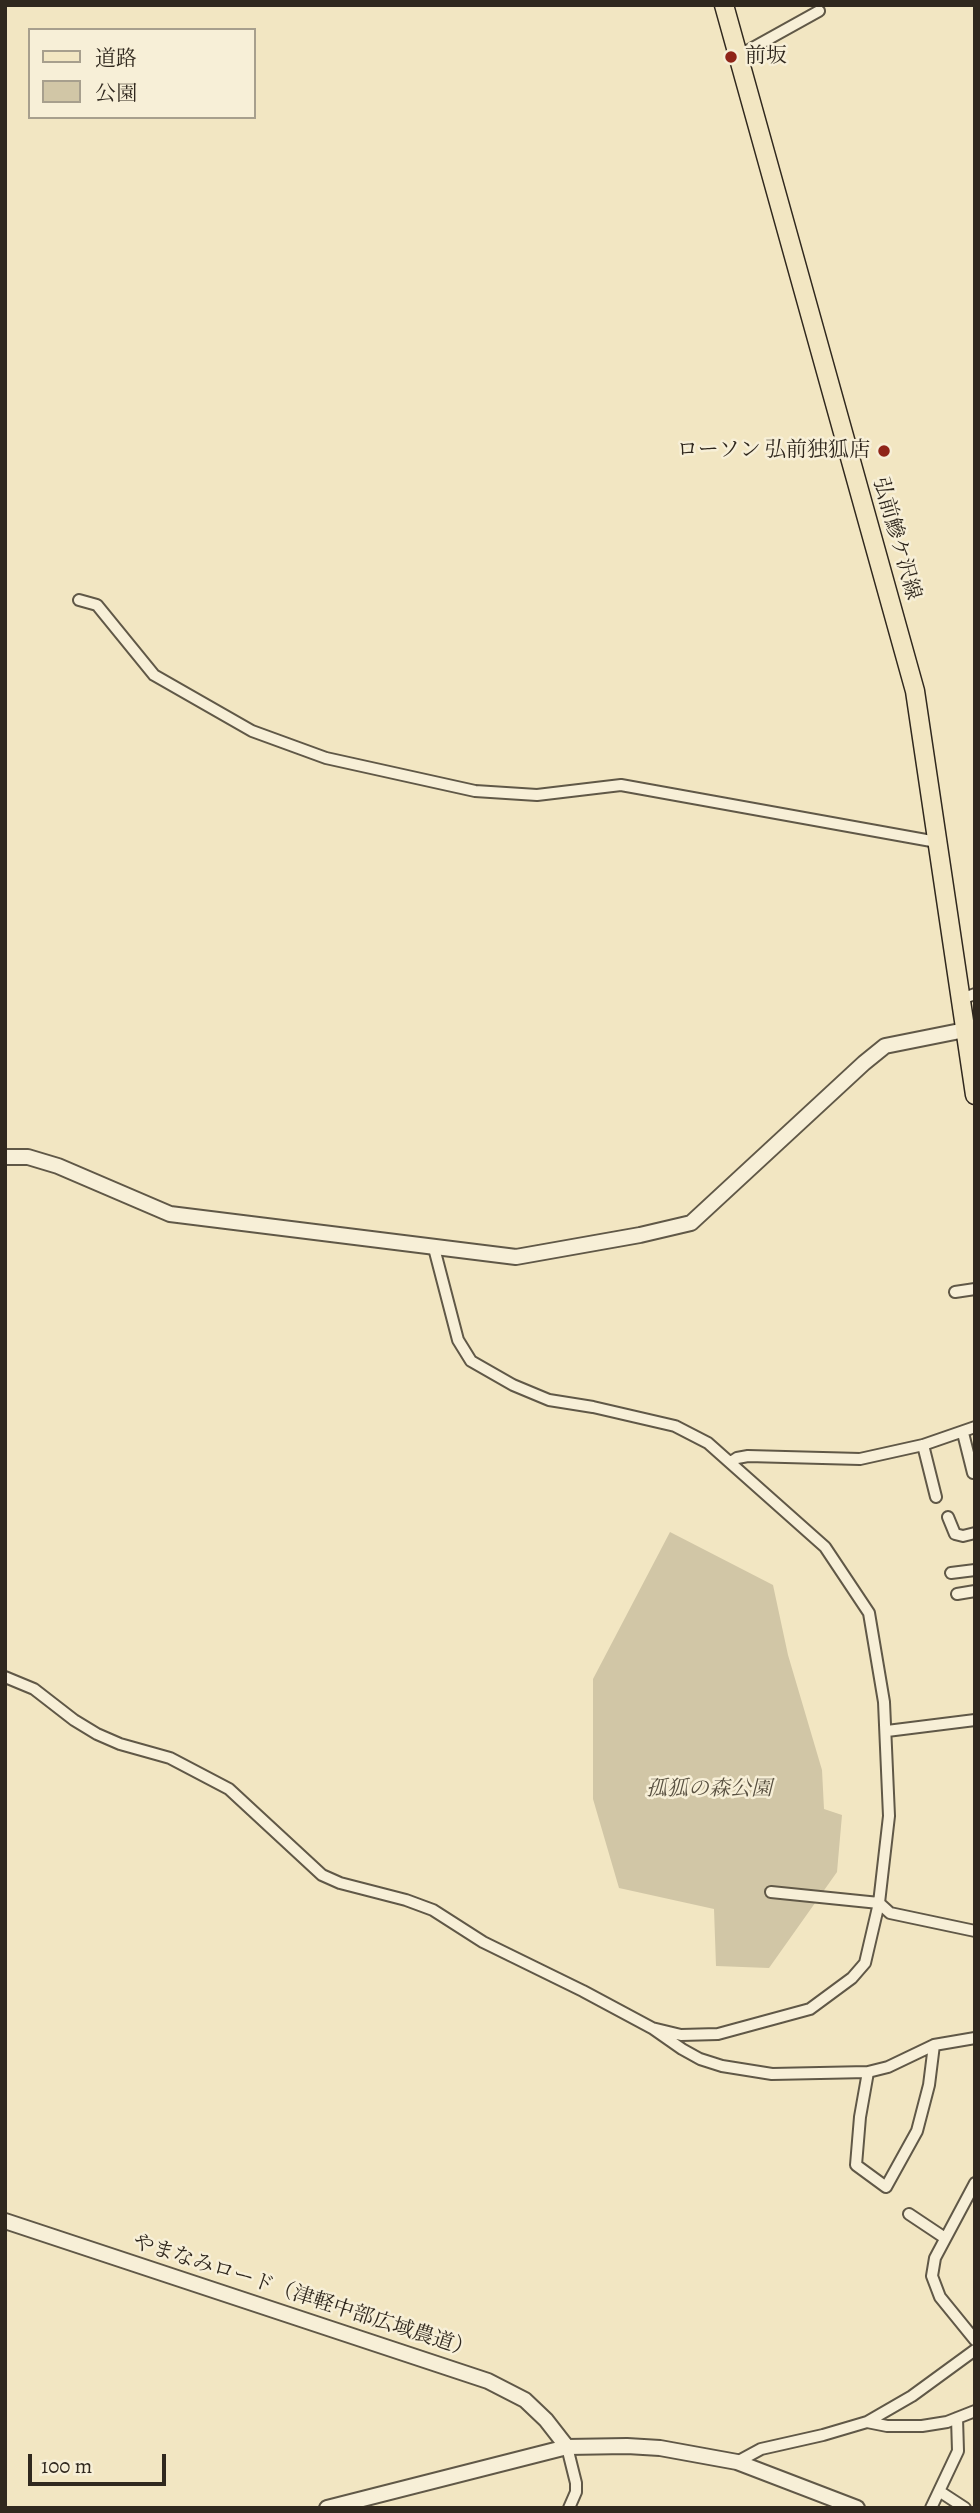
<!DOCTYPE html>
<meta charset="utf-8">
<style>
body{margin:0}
#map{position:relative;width:980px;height:2513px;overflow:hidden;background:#f2e6c2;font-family:Alegreya,"Noto Serif JP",serif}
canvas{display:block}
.frame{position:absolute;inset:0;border:7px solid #30281e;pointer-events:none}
.legend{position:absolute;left:28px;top:28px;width:228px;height:91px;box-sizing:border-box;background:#f7efd7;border:2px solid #a79f8d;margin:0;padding:9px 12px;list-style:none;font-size:21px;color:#30281e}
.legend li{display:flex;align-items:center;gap:14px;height:35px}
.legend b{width:35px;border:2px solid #a79f8d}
.scale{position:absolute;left:28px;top:2454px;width:138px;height:32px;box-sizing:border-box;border:4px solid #30281e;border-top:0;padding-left:9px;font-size:21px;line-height:24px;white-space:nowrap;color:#30281e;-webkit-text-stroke:5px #f7efd7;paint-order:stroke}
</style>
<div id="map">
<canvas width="980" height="2513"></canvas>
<div class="frame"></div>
<ul class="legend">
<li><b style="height:9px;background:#f2e6c2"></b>道路</li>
<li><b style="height:19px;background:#d1c6a6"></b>公園</li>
</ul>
<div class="scale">100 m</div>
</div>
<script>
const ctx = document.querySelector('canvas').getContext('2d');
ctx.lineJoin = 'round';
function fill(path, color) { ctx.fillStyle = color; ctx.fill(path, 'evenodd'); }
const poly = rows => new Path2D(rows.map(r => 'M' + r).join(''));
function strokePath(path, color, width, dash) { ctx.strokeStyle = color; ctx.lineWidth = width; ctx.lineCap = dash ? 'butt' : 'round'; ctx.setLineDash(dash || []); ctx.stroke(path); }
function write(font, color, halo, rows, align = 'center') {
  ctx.font = font + ' Alegreya,"Noto Serif JP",serif'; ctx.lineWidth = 5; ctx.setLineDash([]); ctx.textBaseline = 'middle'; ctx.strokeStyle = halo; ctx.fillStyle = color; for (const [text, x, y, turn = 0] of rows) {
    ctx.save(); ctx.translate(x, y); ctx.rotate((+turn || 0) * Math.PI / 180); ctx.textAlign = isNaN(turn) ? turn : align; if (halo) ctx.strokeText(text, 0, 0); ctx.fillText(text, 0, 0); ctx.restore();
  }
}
fill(poly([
 [670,1532,773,1585,788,1655,822,1770,824,1809,842,1815,837,1872,769,1968,716,1966,714,1909,619,1888,593,1799,593,1679]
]), '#d1c6a6');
const minor = poly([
 [738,56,819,11],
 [79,600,97,605,154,675,252,731,326,758,475,791,537,795,621,785,937,842],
 [961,999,975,994],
 [434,1248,458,1340,471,1361,513,1385,549,1400,593,1407,675,1426,708,1443,825,1547,869,1613,884,1702,889,1816,879,1903,865,1963,852,1978,810,2009,718,2034,681,2035,652,2028],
 [955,1292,975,1289],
 [963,1433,973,1473],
 [923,1445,936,1497],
 [731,1462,737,1458,748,1456,860,1459,923,1445,975,1427],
 [948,1517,955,1534,963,1536,975,1533],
 [951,1573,975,1570],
 [957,1594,975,1591],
 [5,1677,34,1689,74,1720,97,1734,120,1744,170,1758,229,1789,322,1875,340,1883,406,1900,433,1910,483,1942,583,1991,652,2028,682,2049,700,2059,722,2066,772,2074,868,2072,888,2067,934,2045,975,2038],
 [887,1731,975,1720],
 [771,1892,879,1903,890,1913,975,1931],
 [868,2072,860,2117,856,2165,886,2187,917,2131,929,2085,934,2045],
 [975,2183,935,2258,932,2276,940,2297,975,2340],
 [909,2214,945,2238],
 [867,2422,887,2426,922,2426,947,2422,975,2411],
 [567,2447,576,2483,576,2492,569,2508],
 [737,2462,761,2449,823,2435,867,2422,912,2396,975,2350],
 [939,2491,965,2508],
 [931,2508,958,2451,957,2418]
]);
const tertiary = poly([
 [5,1157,28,1157,58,1166,170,1214,516,1257,640,1235,691,1223,864,1063,885,1046,965,1030],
 [5,2221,488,2381,525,2400,546,2420,567,2447],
 [327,2508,567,2447,627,2446,660,2448,737,2462,857,2508]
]);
const primary = poly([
 [724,5,915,691,975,1095]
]);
strokePath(minor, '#605847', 14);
strokePath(tertiary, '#605847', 18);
strokePath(primary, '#30281e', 21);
strokePath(minor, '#f7efd7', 10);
strokePath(tertiary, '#f7efd7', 14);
strokePath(primary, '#f2e6c2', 18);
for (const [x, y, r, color] of [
 [731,57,7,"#8f2418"],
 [884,451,7,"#8f2418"]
]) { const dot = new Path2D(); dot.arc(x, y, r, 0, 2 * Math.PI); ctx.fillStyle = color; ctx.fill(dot); strokePath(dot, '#f7efd7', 2.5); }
write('21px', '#30281e', '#f7efd7', [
 ["前坂",745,57],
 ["ローソン 弘前独狐店",870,451,"right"]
], 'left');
write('21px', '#30281e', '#f7efd7', [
 ["弘前鰺ケ沢線",896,539,74],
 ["やまなみロード（津軽中部広域農道）",303,2297,18]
]);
write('italic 21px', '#585040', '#f7efd7', [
 ["孤狐の森公園",709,1790]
]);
</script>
